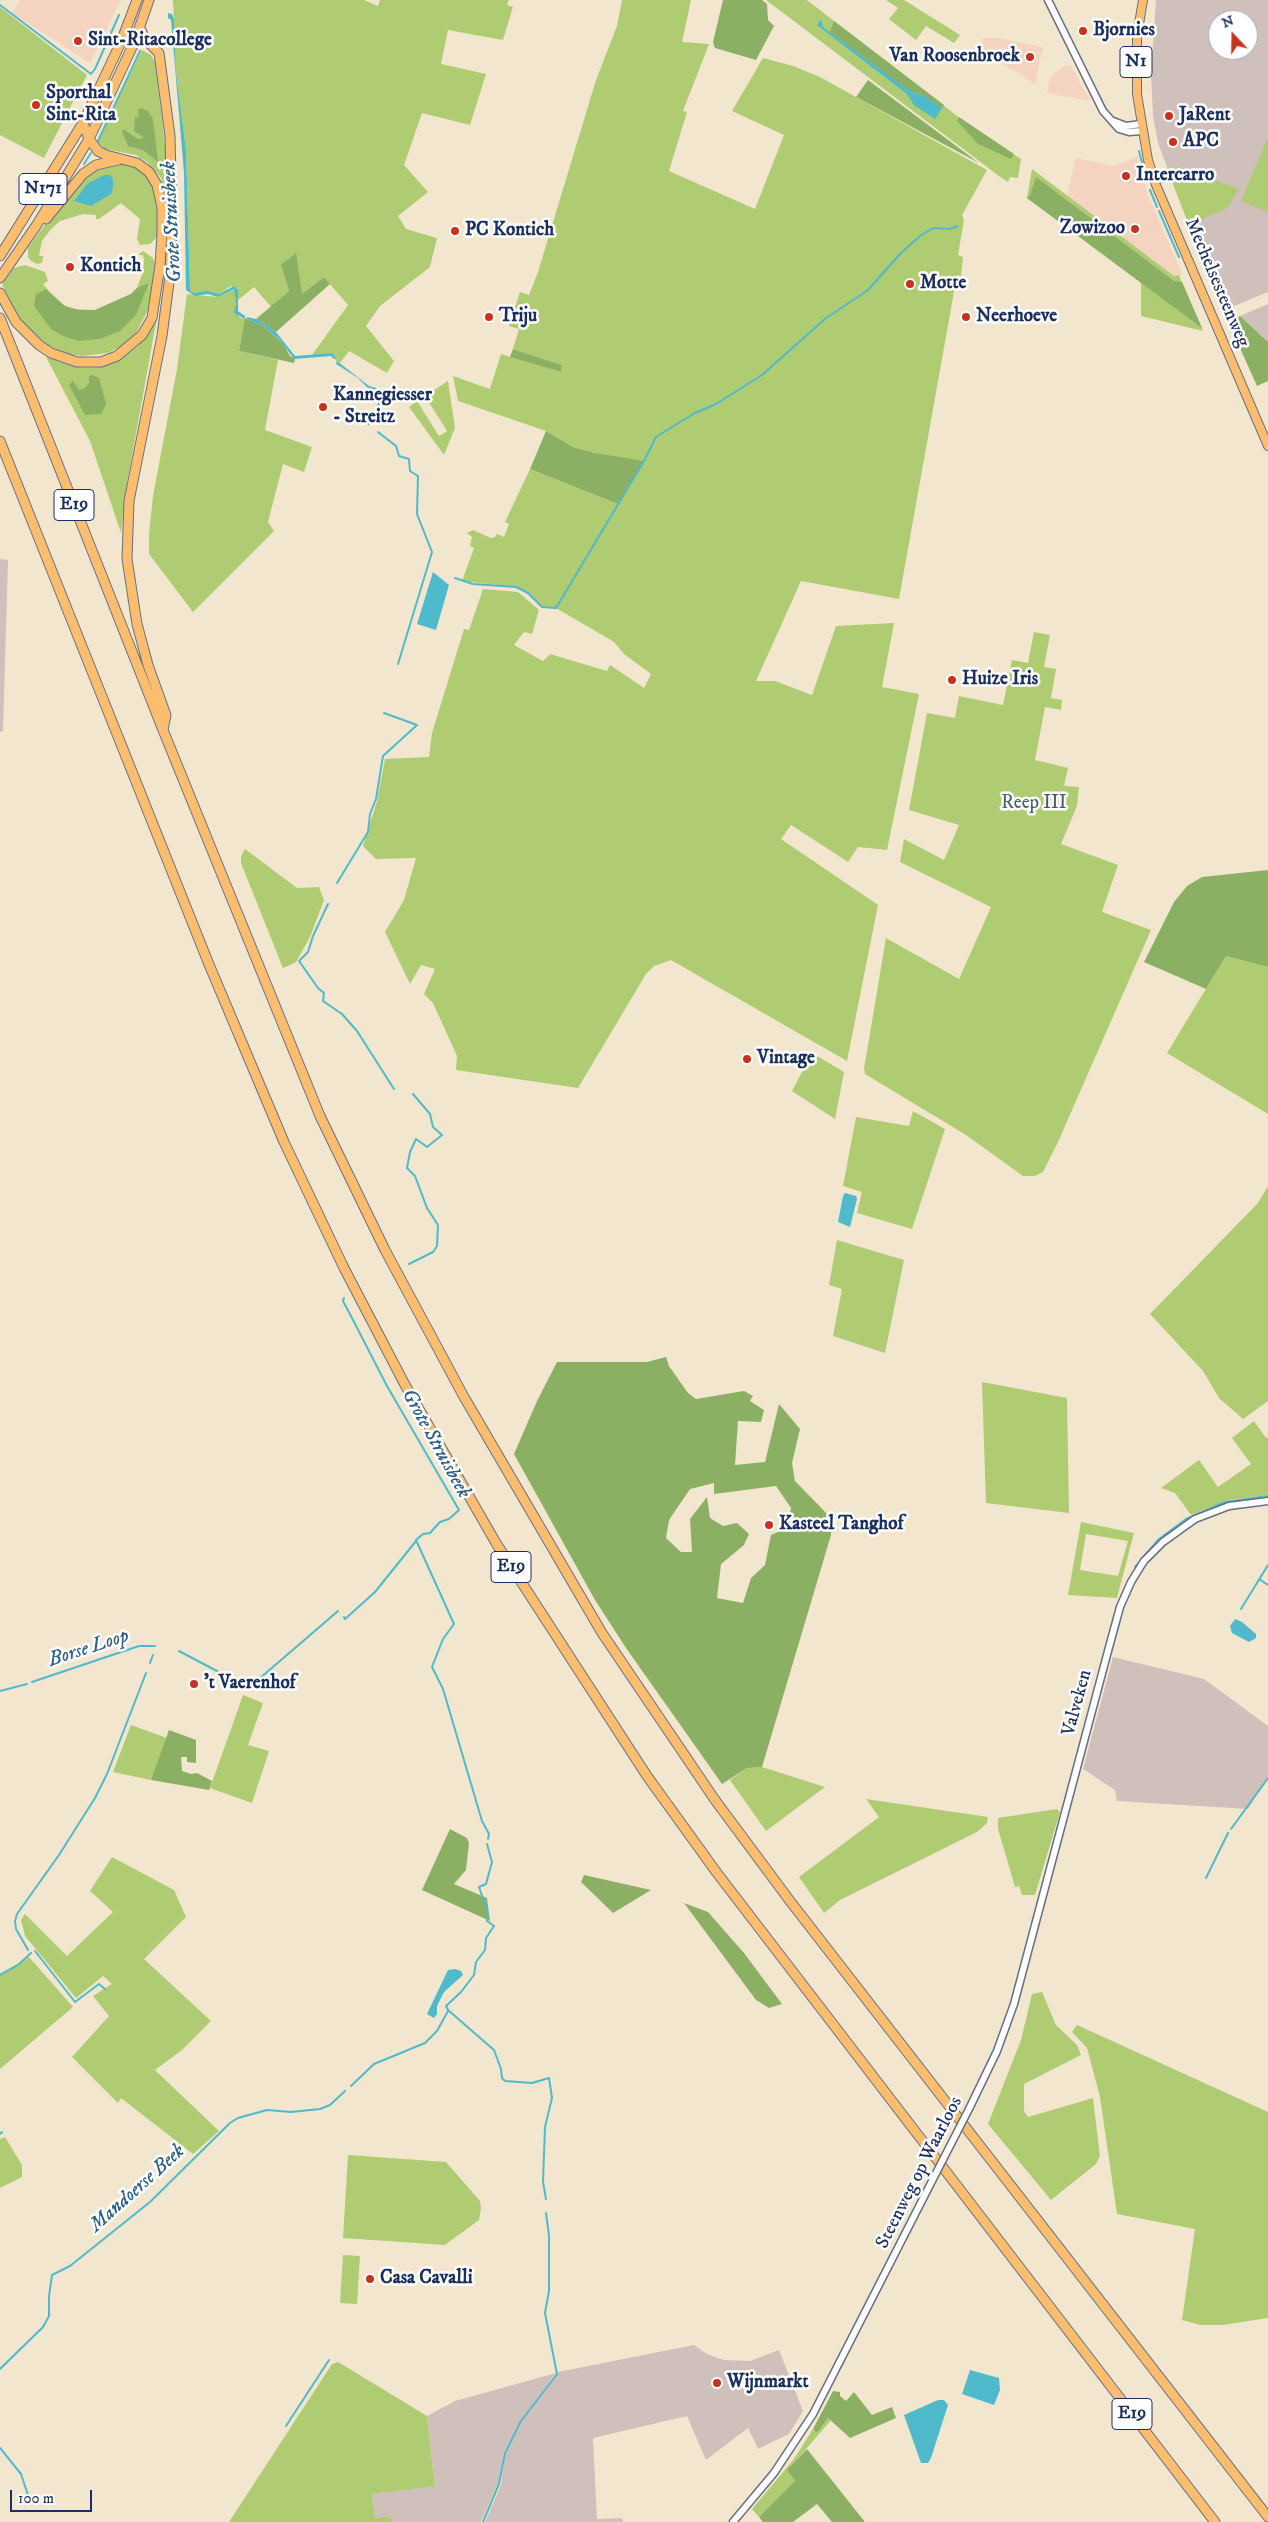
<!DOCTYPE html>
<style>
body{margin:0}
#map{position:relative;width:1268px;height:2522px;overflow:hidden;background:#f2e7ce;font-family:"IM FELL DW Pica",serif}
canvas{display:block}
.north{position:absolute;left:1208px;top:10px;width:50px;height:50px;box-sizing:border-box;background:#fff;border:1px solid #a4acbf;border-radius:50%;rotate:339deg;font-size:14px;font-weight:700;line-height:20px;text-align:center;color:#1b2f5e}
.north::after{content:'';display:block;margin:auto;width:18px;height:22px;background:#c8321e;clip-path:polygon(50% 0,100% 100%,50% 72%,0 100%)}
.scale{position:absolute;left:10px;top:2490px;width:82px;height:22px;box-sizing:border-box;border:2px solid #1b2f5e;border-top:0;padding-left:6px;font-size:15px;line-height:18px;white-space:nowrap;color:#1b2f5e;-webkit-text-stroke:4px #fff;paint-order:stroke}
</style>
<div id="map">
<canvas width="1268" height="2522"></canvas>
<div class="north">N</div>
<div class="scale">100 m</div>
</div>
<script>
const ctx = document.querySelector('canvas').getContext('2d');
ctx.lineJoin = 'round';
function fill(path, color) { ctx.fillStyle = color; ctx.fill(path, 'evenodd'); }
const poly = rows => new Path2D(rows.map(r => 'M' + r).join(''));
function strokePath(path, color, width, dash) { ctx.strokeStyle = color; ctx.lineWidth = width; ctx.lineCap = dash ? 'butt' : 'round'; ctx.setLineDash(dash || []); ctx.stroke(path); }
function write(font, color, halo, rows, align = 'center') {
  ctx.font = font + ' "IM FELL DW Pica",serif'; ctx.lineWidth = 5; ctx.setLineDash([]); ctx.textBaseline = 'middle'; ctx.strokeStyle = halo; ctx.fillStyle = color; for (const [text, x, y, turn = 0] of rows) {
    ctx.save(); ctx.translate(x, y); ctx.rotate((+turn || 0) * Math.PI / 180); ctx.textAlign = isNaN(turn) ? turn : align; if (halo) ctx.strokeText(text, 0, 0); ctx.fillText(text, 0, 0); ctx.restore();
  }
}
fill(poly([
 [20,0,121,0,90,63,12,13],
 [982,38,998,38,1043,47,1035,84,984,52],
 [1065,65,1071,66,1090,101,1047,93,1050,77],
 [1137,157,1147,193,1182,274,1174,276,1067,196,1076,158,1114,166]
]), '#f4d3c0');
fill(poly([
 [1156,0,1268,0,1268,292,1227,309,1223,300,1220,301,1194,239,1158,143,1153,116,1151,74],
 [1218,20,1248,20,1248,50,1218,50],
 [1268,304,1268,342,1240,316],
 [0,559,8,560,3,731,0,732],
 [1113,1657,1204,1679,1268,1726,1268,1777,1248,1809,1117,1801,1115,1790,1083,1769],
 [694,2345,707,2354,724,2360,750,2361,779,2350,803,2411,789,2434,758,2449,748,2428,706,2460,687,2416,593,2438,597,2519,622,2518,623,2522,485,2522,501,2485,505,2454,522,2421,558,2372],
 [556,2373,521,2420,504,2452,499,2481,481,2522,392,2522,391,2516,375,2518,372,2494,435,2485,427,2416,455,2401]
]), '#d0c0bc');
fill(poly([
 [173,0,364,0,378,6,380,0,509,0,507,5,513,7,503,40,448,30,441,64,486,74,470,125,422,113,404,165,428,192,398,216,406,229,437,238,430,267,380,306,366,326,394,361,387,373,349,351,340,363,336,361,332,353,312,355,348,305,324,277,302,295,281,265,289,291,271,307,254,287,238,300,238,290,231,286,219,294,210,292,195,293,190,291,186,150,176,72],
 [622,0,691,0,682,42,709,44,683,111,687,112,669,171,755,209,784,135,732,111,763,58,793,66,820,77,987,170,962,215,964,220,958,255,963,257,961,276,957,275,899,599,801,581,756,681,775,681,812,695,836,626,894,623,882,687,919,694,887,850,858,847,848,862,791,825,781,839,878,905,847,1061,671,960,654,966,646,974,578,1088,456,1070,457,1056,433,1003,424,994,435,969,421,965,410,984,385,932,404,900,416,858,376,859,363,846,377,801,385,759,429,757,432,733,464,629,469,630,483,589,518,592,539,610,532,634,524,632,514,645,543,661,550,654,607,671,610,665,644,688,651,674,624,654,614,642,556,608,542,607,523,590,516,587,462,581,474,548,470,546,472,537,467,533,473,530,491,538,495,537,497,534,504,537,509,524,505,522,530,469,618,504,595,453,573,447,546,431,458,401,453,376,490,389,501,354,561,372,562,365,513,349,519,329,509,326,520,292,529,295,538,272,596,80,617,26],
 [766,0,807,0,974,129,1021,159,1018,178,1010,177,1008,182,999,176],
 [886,0,904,0,960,35,954,43,926,26,916,40,889,19,898,8],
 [0,7,87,75,44,158,0,135],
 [142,50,151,55,155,62,165,145,166,195,161,178,147,162,136,155,105,149,98,142],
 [1267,139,1268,140,1268,212,1241,201],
 [114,162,134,165,145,173,153,186,158,203,158,233,156,238,150,244,140,245,137,239,140,219,121,203,99,219,96,219,96,215,83,214,60,221,51,229,42,241,39,256,43,256,42,263,37,264,31,261,28,257,28,248,54,212,88,173],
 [1179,167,1239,189,1227,208,1189,225,1167,169],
 [1032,169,1174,276,1179,275,1203,331,1141,316,1141,283,1027,198],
 [143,251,153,258,156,267,148,310,135,335,120,347,108,353,82,356,69,354,47,345,20,319,2,285,14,268,25,265,45,272,48,281,43,284,59,303,72,309,95,310,131,294,137,288,143,272,144,260,143,255,138,255],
 [234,289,239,317,245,319,239,351,278,360,265,430,312,447,304,472,283,464,268,522,274,531,193,612,149,554,149,534,153,496,177,369,187,294,218,297],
 [160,301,127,483,121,533,90,441,46,357,72,366,87,367,100,366,120,360,137,347,144,339],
 [448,381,455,428,444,455,409,407,417,401,439,436,447,431,425,396],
 [1034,632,1050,635,1044,667,1056,669,1051,698,1062,700,1061,710,1045,707,1035,760,1068,768,1064,786,1079,787,1077,806,1061,844,1118,865,1102,912,1151,930,1058,1142,1043,1172,1035,1176,1023,1176,966,1135,865,1074,864,1069,886,938,959,979,991,907,900,862,904,839,944,860,959,825,909,810,927,713,955,718,959,696,1003,705,1012,660,1028,663],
 [245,849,297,888,319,887,324,900,310,937,296,962,283,968,241,863,241,856],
 [1226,956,1268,967,1268,1114,1167,1053],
 [812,1053,844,1072,835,1119,792,1091],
 [913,1111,945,1129,912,1229,857,1213,862,1192,843,1186,856,1117,909,1126],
 [1268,1186,1268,1401,1243,1419,1219,1398,1203,1371,1150,1314,1258,1203],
 [837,1240,904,1260,885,1353,833,1336,842,1289,829,1285],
 [982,1382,1067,1398,1069,1513,986,1503],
 [1254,1421,1266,1438,1268,1437,1268,1495,1229,1500,1191,1515,1175,1493,1161,1488,1199,1460,1218,1487,1251,1464,1232,1438],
 [1081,1522,1134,1533,1117,1598,1068,1595],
 [1086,1534,1128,1541,1118,1576,1080,1570],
 [243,1695,263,1703,248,1745,269,1751,252,1803,210,1788],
 [131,1725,167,1738,151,1780,113,1772],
 [762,1767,825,1787,766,1831,730,1780,747,1768],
 [866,1799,988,1817,987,1823,977,1832,840,1900,824,1913,799,1877,879,1817],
 [1057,1809,1060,1812,1035,1895,1022,1895,1019,1886,1015,1887,998,1829,998,1818],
 [112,1857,174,1890,186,1917,144,1959,211,2021,182,2050,155,2070,219,2131,193,2154,121,2098,118,2103,72,2057,109,2016,93,1996,112,1984,103,1976,76,1998,25,1936,21,1920,25,1914,67,1956,113,1912,90,1891],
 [29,1957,73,2007,0,2069,0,1974],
 [1042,1992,1056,2025,1077,2045,1081,2055,1024,2084,1024,2111,1028,2117,1093,2098,1100,2156,1096,2164,1051,2200,988,2124,1021,2040,1032,1994],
 [1077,2025,1268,2112,1268,2318,1223,2325,1201,2325,1182,2320,1195,2229,1117,2214,1100,2097,1087,2048,1072,2032],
 [5,2137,22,2165,22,2177,0,2188,0,2139],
 [348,2155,446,2162,480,2201,481,2208,479,2220,445,2245,343,2238],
 [343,2255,360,2256,357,2304,340,2303],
 [338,2362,427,2416,435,2486,372,2494,375,2518,391,2516,392,2522,229,2522,332,2364],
 [828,2418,831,2420,788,2470,795,2481,759,2517,752,2509,794,2459,813,2429,817,2433]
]), '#afcc72');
fill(poly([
 [723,0,762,0,767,4,768,20,774,26,756,60,715,48,713,42],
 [834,21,944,105,942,108,926,97,910,91,830,32],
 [868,80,979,163,856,97],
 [141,108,148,111,153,119,158,162,143,150,128,146,122,132,123,129,138,139,144,138,134,131,135,117,139,118,138,110],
 [959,117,1014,154,1011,159,978,144,957,121],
 [1036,177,1174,281,1182,282,1202,328,1027,198,1030,195],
 [296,253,302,294,324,277,330,284,276,332,256,319,289,291,281,265],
 [149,283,136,315,120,331,100,339,78,341,63,336,51,329,34,306,36,294,46,289,65,306,79,310,95,310,131,294,137,288],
 [1240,316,1268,342,1268,381,1257,386,1231,328,1230,322],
 [245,318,263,326,283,343,290,356,295,359,294,363,239,351],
 [513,349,562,365,561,372,510,357],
 [92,375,99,378,106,404,101,414,85,415,69,385,73,381,79,390,85,388,89,383,89,376],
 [546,431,573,447,595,453,644,461,618,504,530,469],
 [1268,870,1268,967,1226,956,1206,989,1144,962,1174,902,1187,886,1202,877],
 [666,1357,669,1366,688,1393,696,1399,744,1391,753,1396,750,1401,764,1410,761,1422,738,1421,735,1465,765,1462,779,1404,800,1429,792,1463,795,1481,831,1518,831,1535,762,1767,747,1768,722,1784,626,1648,595,1600,514,1454,537,1401,557,1362,647,1362],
 [714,1483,714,1494,776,1486,791,1508,787,1528,771,1535,765,1565,751,1578,743,1603,717,1598,721,1564,744,1545,749,1534,737,1523,723,1526,710,1518,707,1497,690,1519,692,1552,681,1552,666,1538,669,1520,690,1489],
 [169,1730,196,1740,196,1763,187,1762,187,1757,181,1757,182,1771,191,1774,197,1773,212,1781,209,1790,151,1780],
 [450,1829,467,1838,469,1843,466,1870,454,1884,487,1898,490,1921,422,1890],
 [584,1875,651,1890,613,1913,581,1882],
 [684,1903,708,1912,744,1953,782,2004,769,2008,756,2000],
 [833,2391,840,2392,840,2396,846,2401,854,2392,872,2415,892,2407,896,2418,850,2438,828,2418,817,2433,813,2429],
 [807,2449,865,2522,832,2522,817,2504,793,2522,763,2522,759,2517,795,2481,787,2470]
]), '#8bb064');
fill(poly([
 [168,13,172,14,174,19,176,72,186,150,190,291,195,293,207,291,219,294,234,286,238,290,238,311,245,316,245,319,234,313,236,304,234,289,218,297,208,294,195,296,186,290,184,173,171,20,168,18],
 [821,19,823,27,910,91,926,97,942,108,935,119,914,105,907,94,817,25],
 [104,175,110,175,113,179,113,188,111,194,91,206,74,201,87,184],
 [247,317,256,319,276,332,295,356,332,353,336,358,334,359,331,356,294,359,280,340,263,326,247,319],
 [337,361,369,386,387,391,387,400,368,426,367,421,384,394,370,390,358,378,336,364],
 [433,572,449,585,436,630,417,624],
 [845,1193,856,1196,857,1199,850,1227,838,1222,843,1196],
 [1235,1619,1242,1622,1256,1634,1256,1638,1249,1642,1232,1633,1230,1626],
 [455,1969,461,1971,463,1975,444,1992,437,2006,437,2014,434,2018,427,2014,448,1970],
 [970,2370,999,2378,1000,2390,994,2405,962,2394],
 [938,2400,944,2400,948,2405,931,2458,928,2463,921,2463,904,2415]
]), '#4fbacb');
strokePath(poly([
 [0,5,91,74,95,69,119,15],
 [98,141,140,51],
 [1139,151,1142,163],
 [84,164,91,153],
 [1144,172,1147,182],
 [1150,190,1157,207],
 [1159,211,1179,257],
 [378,432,396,446,399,456,409,459,410,471,418,476,417,514,432,552,398,664],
 [455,578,473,584,516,587,528,593,542,607,556,608,644,461,656,437,695,413,716,404,762,375,826,318,868,290,900,254,920,236,933,228,950,229,957,226],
 [337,883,368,832,370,814,376,799,383,756,417,725,384,713],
 [328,904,313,936,308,952,299,961,318,988,324,993,323,1001,342,1014,357,1031,394,1089],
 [409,1264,433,1252,437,1246,438,1225,427,1208,415,1176,407,1168,410,1152,416,1139,427,1147,442,1135,433,1127,430,1114,413,1094],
 [344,1298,343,1301,352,1318,387,1386,459,1510,449,1519,440,1522,430,1533,423,1534,416,1540,454,1624,443,1639,432,1667,443,1689,482,1821,489,1834,488,1839],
 [1135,1567,1159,1539,1186,1519,1225,1502,1268,1496],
 [1259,1579,1268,1585],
 [1241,1609,1268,1565],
 [344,1617,345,1619,375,1592,416,1541],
 [179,1651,234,1680],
 [150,1663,153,1655],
 [32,1682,139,1646,155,1646],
 [244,1685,253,1688,259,1679,338,1611],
 [0,1691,27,1684],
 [1231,1829,1268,1778],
 [487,1844,492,1862,486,1884,479,1887,488,1913,487,1921,494,1926,486,1938,485,1950,476,1962,474,1975,461,1992,446,2006,448,2010,494,2050,501,2069,502,2078,505,2081,532,2083,549,2078,552,2098,545,2127,543,2182,546,2199],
 [1206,1878,1228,1833],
 [28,1950,16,1929,15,1921,17,1914,59,1855,95,1798,107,1774,146,1673],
 [35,1951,75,2002,99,1984,105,1989],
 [0,1975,18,1965,31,1953],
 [351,2086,374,2064,425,2043,437,2031,448,2011],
 [0,2134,2,2132],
 [0,2369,43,2327,49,2316,49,2296,52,2275,70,2266,150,2202,230,2123,238,2118,267,2110,291,2112,320,2109,330,2105,345,2091],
 [286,2426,329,2360],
 [0,2448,21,2474,28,2495],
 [483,2522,499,2484,505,2453,521,2421,557,2374,545,2313,549,2291,549,2236,546,2213]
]), '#4fbacb', 2);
const minor = poly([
 [1048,0,1103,111,1119,129,1129,132,1142,131],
 [1113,121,1126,126,1141,124],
 [970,2107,997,2051,1014,2004,1108,1651,1120,1607,1131,1582,1144,1561,1163,1542,1195,1519,1229,1506,1268,1501],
 [733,2522,774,2473,813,2414,932,2181]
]);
const major = poly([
 [1143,0,1137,36,1137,94,1148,160,1156,185,1268,446]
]);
const highway = poly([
 [140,28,145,39,159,53,170,136,172,223,170,275,162,336,129,501,127,559,137,624,148,665,166,715,163,730],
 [46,219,83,174,96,165,118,160],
 [0,256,83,123,121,42,137,0],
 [0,278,36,226,89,139,134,43,149,0],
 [0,293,16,322,39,345,51,353,77,362,101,362,117,356,142,335,152,318,160,265,162,234,162,207,157,185,149,172,137,163,106,155,98,151,89,139,83,123],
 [0,318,163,730,320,1116,385,1250,464,1397,602,1633,715,1800,790,1901,1268,2517],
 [0,441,208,962,284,1142,344,1268,404,1383,496,1543,647,1776,717,1873,1215,2522]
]);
strokePath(minor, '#666f85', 9);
strokePath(major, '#666f85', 10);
strokePath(highway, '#666f85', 11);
strokePath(minor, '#fff', 6);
strokePath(major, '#fcbd6f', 8);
strokePath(highway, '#fcbd6f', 9);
const minorBridge = poly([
 [932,2181,970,2107]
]);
strokePath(minorBridge, '#666f85', 9, []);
strokePath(minorBridge, '#fff', 6);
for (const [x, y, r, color] of [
 [1083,31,5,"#c8321e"],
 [78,41,5,"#c8321e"],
 [1030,57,5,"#c8321e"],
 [36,105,5,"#c8321e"],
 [1169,116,5,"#c8321e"],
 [1173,142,5,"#c8321e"],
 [1126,176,5,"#c8321e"],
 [1135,229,5,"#c8321e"],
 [455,231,5,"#c8321e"],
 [70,267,5,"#c8321e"],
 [910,284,5,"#c8321e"],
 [489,317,5,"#c8321e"],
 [966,317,5,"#c8321e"],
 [323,407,5,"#c8321e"],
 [952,680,5,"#c8321e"],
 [747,1059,5,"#c8321e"],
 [769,1525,5,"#c8321e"],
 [194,1684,5,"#c8321e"],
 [370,2279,5,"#c8321e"],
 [717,2383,5,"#c8321e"]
]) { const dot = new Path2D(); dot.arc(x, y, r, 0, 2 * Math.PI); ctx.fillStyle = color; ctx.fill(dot); strokePath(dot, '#fff', 2); }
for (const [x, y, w] of [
 [1136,62,32],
 [43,189,48],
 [74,505,40],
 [511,1567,40],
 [1132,2414,40]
]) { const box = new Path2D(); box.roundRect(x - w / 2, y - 15.5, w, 31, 4); ctx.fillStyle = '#fff'; ctx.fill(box); strokePath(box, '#1b2f5e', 1); }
write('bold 18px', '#1b2f5e', null, [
 ["N1",1136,62],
 ["N171",43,189],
 ["E19",74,505],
 ["E19",511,1567],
 ["E19",1132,2414]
]);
write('bold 19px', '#1b2f5e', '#fff', [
 ["Bjornies",1093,31],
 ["Sint-Ritacollege",88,41],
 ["Van Roosenbroek",1020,57,"right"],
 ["Sporthal",46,94],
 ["Sint-Rita",46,116],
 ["JaRent",1179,116],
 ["APC",1183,142],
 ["Intercarro",1136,176],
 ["Zowizoo",1125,229,"right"],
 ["PC Kontich",465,231],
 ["Kontich",80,267],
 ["Motte",920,284],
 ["Triju",499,317],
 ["Neerhoeve",976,317],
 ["Kannegiesser",333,396],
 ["- Streitz",333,418],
 ["Huize Iris",962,680],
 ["Vintage",757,1059],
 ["Kasteel Tanghof",779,1525],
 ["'t Vaerenhof",204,1684],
 ["Casa Cavalli",380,2279],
 ["Wijnmarkt",727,2383]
], 'left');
write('19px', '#1b2f5e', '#fff', [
 ["Mechelsesteenweg",1216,283,67],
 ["Valveken",1078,1703,-75],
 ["Steenweg op Waarloos",920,2173,-63]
]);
write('19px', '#475e64', '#fff', [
 ["Reep III",1034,804]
]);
write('italic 20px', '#2d6084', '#fff', [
 ["Grote Struisbeek",173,222,-93],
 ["Grote Struisbeek",435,1444,61],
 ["Borse Loop",89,1649,-18],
 ["Mandoerse Beek",138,2189,-42]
]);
</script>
